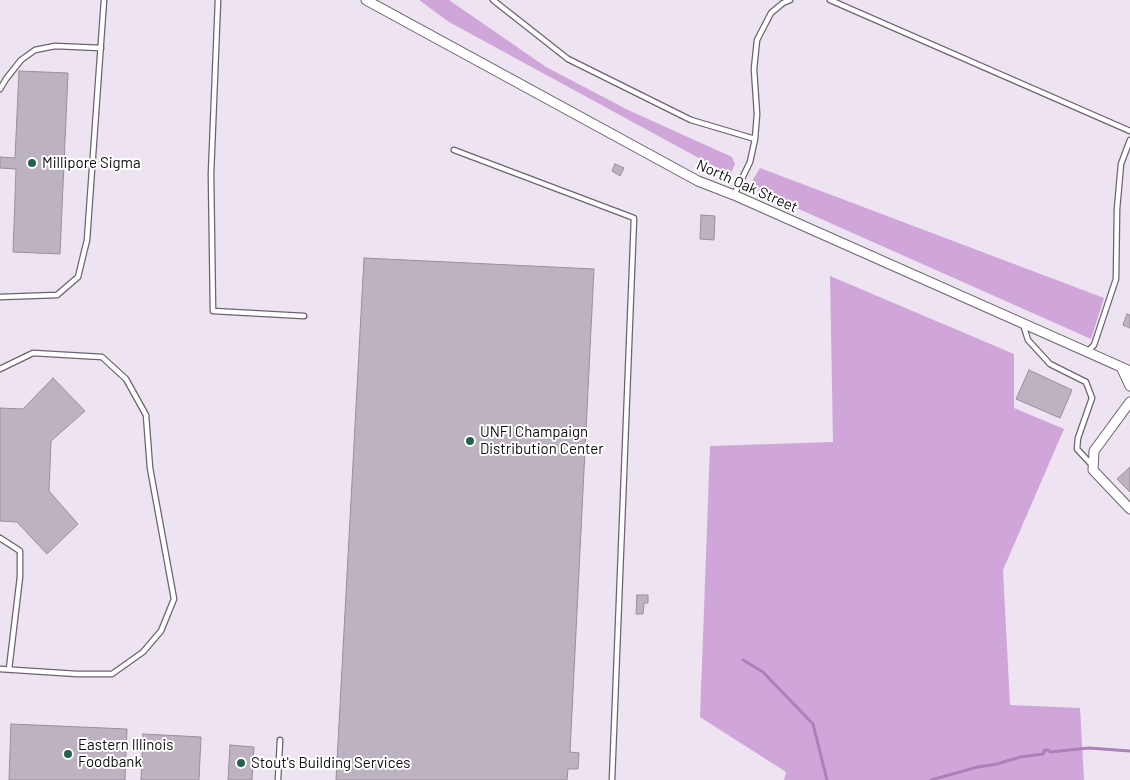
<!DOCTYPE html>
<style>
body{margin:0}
canvas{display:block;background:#eee3f1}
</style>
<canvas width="1130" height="780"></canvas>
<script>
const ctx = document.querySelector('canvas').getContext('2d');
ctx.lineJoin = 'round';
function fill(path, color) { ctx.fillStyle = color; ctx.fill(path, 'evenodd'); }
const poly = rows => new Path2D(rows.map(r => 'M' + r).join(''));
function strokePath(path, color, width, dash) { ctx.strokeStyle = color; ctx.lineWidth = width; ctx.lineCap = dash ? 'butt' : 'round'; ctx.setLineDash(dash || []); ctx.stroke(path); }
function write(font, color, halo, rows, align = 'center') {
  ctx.font = font + ' Barlow,sans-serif'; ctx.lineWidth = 4; ctx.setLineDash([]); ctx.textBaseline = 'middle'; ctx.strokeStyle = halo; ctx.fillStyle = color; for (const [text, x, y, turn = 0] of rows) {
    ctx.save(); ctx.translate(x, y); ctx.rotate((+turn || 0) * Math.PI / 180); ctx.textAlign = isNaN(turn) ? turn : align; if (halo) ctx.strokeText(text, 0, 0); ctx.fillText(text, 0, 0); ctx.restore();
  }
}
fill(poly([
 [419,0,449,0,546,67,628,110,732,157,735,164,730,175,449,22],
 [760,168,1104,298,1091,339,765,194,749,186],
 [830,276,1014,354,1014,408,1064,429,1003,570,1010,705,1080,708,1084,780,784,780,786,772,700,717,710,446,833,442]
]), '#cfa5da');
strokePath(poly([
 [743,660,763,672,813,724,827,780],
 [931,780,978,767,997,764,1020,757,1043,754,1045,750,1048,750,1050,752,1089,748,1130,751]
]), '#ac81b7', 3);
const building = poly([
 [19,71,68,73,60,254,13,252,16,169,0,168,0,157,15,158,19,71],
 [615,164,624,168,620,176,612,171,615,164],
 [701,215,715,216,714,240,700,239,701,215],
 [364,258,594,269,570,752,579,753,578,769,568,769,567,780,336,780,364,258],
 [1127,314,1130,315,1130,328,1123,325,1127,314],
 [1029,370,1072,390,1060,418,1016,399,1029,370],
 [53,378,85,411,51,441,49,491,78,524,47,554,17,522,0,521,0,408,23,409,53,378],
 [1130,467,1130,492,1117,479,1130,467],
 [637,595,648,595,648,603,644,603,643,614,636,614,637,595],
 [11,724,127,729,125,780,9,780,11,724],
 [143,734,201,737,199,780,141,780,143,734],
 [230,745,254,747,252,780,228,780,230,745]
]);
fill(building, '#bdb3c0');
strokePath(building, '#998e9c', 1);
const service = poly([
 [218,0,211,174,213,311,304,316],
 [493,0,568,59,691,120,755,139],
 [830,0,1130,131],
 [0,89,6,79,21,60,35,50,55,46,101,48],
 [454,150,634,218,612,780],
 [734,195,750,162,755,139,757,114,754,69,757,40,771,13,783,3,790,0],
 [0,297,57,295,78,277,87,240,104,0],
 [1023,324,1028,340,1050,364,1086,382,1092,398,1078,438,1077,449,1092,465],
 [1088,351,1094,345,1116,279,1117,209,1121,164,1130,140],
 [0,369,33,353,102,357,126,379,146,415,150,468,174,599,161,631,143,652,112,674,77,674,0,669],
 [0,538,20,551,20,577,9,669],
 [278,780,280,740]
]);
const minor = poly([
 [366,0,698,181,734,195,1130,371],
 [1122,369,1130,386],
 [1130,402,1094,451,1093,470,1130,509]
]);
strokePath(service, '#6c636f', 7);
strokePath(minor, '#6c636f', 11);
strokePath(service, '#fff', 4.5);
strokePath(minor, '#fff', 9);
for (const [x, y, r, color] of [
 [32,163,5,"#24624e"],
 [470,441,5,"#24624e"],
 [68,754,5,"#24624e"],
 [241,763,5,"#24624e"]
]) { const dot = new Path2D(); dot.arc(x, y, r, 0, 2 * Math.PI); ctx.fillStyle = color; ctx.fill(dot); strokePath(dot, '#fff', 2); }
write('15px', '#0f0c10', '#fff', [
 ["Millipore Sigma",42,163],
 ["UNFI Champaign",480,432],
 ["Distribution Center",480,449],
 ["Eastern Illinois",78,745],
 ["Foodbank",78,762],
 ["Stout's Building Services",251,763]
], 'left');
write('15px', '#0f0c10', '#fff', [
 ["North Oak Street",747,186,24]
]);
</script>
